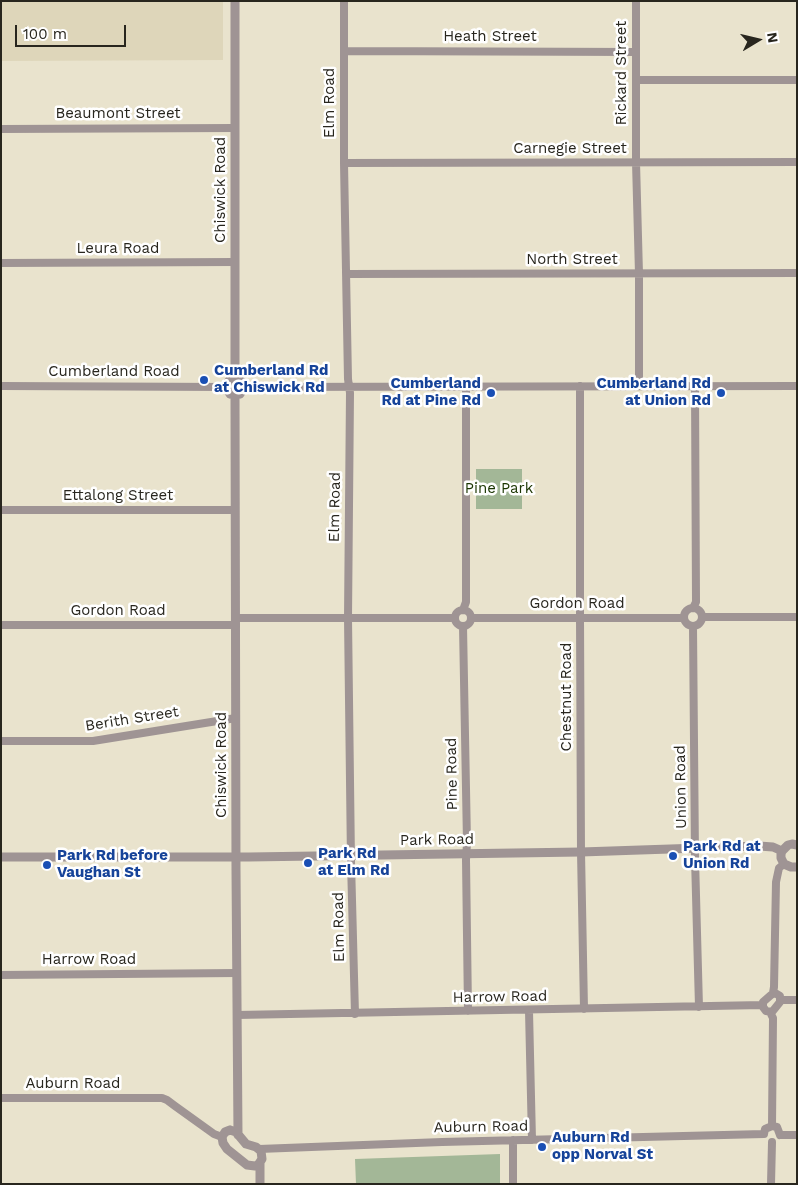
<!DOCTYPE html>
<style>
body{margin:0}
#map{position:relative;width:798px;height:1185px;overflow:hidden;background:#e9e3cd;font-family:"Work Sans",sans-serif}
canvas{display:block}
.frame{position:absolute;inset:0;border:2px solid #28261e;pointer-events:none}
.north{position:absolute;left:733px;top:15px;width:50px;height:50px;-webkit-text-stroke:4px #fff;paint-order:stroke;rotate:81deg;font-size:14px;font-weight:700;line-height:20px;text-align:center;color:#28261e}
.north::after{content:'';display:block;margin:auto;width:18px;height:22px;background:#28261e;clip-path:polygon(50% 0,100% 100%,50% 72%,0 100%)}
.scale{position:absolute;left:15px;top:25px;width:111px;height:22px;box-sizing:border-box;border:2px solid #28261e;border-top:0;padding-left:6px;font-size:15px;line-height:18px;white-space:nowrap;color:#28261e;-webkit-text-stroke:4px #fff;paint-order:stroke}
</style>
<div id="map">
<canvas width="798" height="1185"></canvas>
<div class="frame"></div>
<div class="north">N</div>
<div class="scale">100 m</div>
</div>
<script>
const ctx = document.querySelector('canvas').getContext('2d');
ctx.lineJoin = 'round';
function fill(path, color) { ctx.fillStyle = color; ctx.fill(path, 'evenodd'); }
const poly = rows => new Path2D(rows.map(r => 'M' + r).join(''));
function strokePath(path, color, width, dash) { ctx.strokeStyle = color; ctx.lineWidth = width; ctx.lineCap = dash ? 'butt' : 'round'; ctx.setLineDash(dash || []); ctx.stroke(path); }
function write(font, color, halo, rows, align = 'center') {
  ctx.font = font + ' "Work Sans",sans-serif'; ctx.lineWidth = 5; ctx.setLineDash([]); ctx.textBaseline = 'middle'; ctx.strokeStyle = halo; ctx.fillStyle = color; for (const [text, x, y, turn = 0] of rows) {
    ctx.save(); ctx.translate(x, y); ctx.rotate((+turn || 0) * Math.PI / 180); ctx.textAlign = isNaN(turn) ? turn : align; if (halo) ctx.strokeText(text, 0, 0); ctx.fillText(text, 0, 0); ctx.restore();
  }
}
fill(poly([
 [1,1,223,1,223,60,1,61]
]), '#ded6ba');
fill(poly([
 [476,469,522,469,522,509,476,509],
 [500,1154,500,1184,356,1184,355,1159]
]), '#a3b797');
strokePath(poly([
 [344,1,344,163,348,379,350,393,348,618,351,862,355,1014],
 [636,1,636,162,639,274,639,386],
 [344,51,636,52],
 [636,80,797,80],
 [1,129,235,128],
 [344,163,797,162],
 [1,263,235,262],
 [346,274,797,273],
 [1,386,226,387],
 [580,386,580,617,581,852,584,1009],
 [244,387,797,386],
 [1,510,235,510],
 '684 617a9 9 0 1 1 18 0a9 9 0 1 1-18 0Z',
 [693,608,696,602,695,386],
 '455 618a8 8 0 1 1 16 0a8 8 0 1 1-16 0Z',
 [463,610,466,602,466,386],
 [702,617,797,617],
 [235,618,455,618],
 [471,618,684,618],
 [1,625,236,625],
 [463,626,467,843,466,860,468,1011],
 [693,627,695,858,699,1007],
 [1,741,93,741,236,718],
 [1,975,237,973],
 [773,993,774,987,776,882,779,868,784,864],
 [775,993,780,996,780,1002,772,1012,766,1011,763,1007,763,1002,771,995,775,993],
 [780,1000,797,1000],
 [529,1011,532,1140],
 [770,1012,773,1018,772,1126],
 [237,1015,763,1005],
 [1,1098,162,1098,167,1100,175,1106,214,1134,222,1137],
 [764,1134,765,1129,772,1126,777,1127,780,1135],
 [780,1135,797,1135],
 [513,1140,513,1184],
 [259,1149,442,1142,764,1134],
 [771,1184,772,1142]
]), '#9f9494', 8);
strokePath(poly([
 [235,1,235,378],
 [235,395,236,870,238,1135],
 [235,395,230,394,226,387,228,382,230,380,235,378],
 [235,395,240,394,244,387,242,382,235,378],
 [797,845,792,844,788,845,782,851,781,854,781,858,784,864,791,867,797,867],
 [1,857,249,857,581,852,759,846,773,847,782,851],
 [230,1130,236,1132,246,1144,256,1147,261,1151,262,1159,258,1165,255,1166,247,1165,227,1149,223,1143,222,1137,225,1132,230,1130],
 [260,1184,260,1162]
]), '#9f9494', 9);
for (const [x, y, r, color] of [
 [204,380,5,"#1a4fb4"],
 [491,393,5,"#1a4fb4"],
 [721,393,5,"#1a4fb4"],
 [673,856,5,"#1a4fb4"],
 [308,863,5,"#1a4fb4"],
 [47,865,5,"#1a4fb4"],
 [542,1147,5,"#1a4fb4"]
]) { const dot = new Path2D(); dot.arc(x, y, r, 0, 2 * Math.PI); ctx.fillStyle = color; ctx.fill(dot); strokePath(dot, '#fff', 2); }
write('15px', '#28261e', '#fff', [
 ["Heath Street",490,37],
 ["Rickard Street",622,73,-90],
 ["Elm Road",330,103,-90],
 ["Beaumont Street",118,114],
 ["Carnegie Street",570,149],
 ["Chiswick Road",221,190,-90],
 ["Leura Road",118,249],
 ["North Street",572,260],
 ["Cumberland Road",114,372],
 ["Ettalong Street",118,496],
 ["Elm Road",335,507,-89],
 ["Gordon Road",577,604],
 ["Gordon Road",118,611],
 ["Chestnut Road",567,697,-90],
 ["Berith Street",132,719,-9],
 ["Chiswick Road",222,765,-90],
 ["Pine Road",452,774,-91],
 ["Union Road",681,787,-91],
 ["Park Road",437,840,-1],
 ["Elm Road",339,927,-91],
 ["Harrow Road",89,960],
 ["Harrow Road",500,997,-1],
 ["Auburn Road",73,1084],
 ["Auburn Road",481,1127,-1]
]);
write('bold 15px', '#164399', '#fff', [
 ["Cumberland Rd",214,371],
 ["at Chiswick Rd",214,388],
 ["Cumberland",481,384,"right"],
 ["Rd at Pine Rd",481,401,"right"],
 ["Cumberland Rd",711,384,"right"],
 ["at Union Rd",711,401,"right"],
 ["Park Rd at",683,847],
 ["Union Rd",683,864],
 ["Park Rd",318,854],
 ["at Elm Rd",318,871],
 ["Park Rd before",57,856],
 ["Vaughan St",57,873],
 ["Auburn Rd",552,1138],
 ["opp Norval St",552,1155]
], 'left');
write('15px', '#1a3501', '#fff', [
 ["Pine Park",499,489]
]);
</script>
